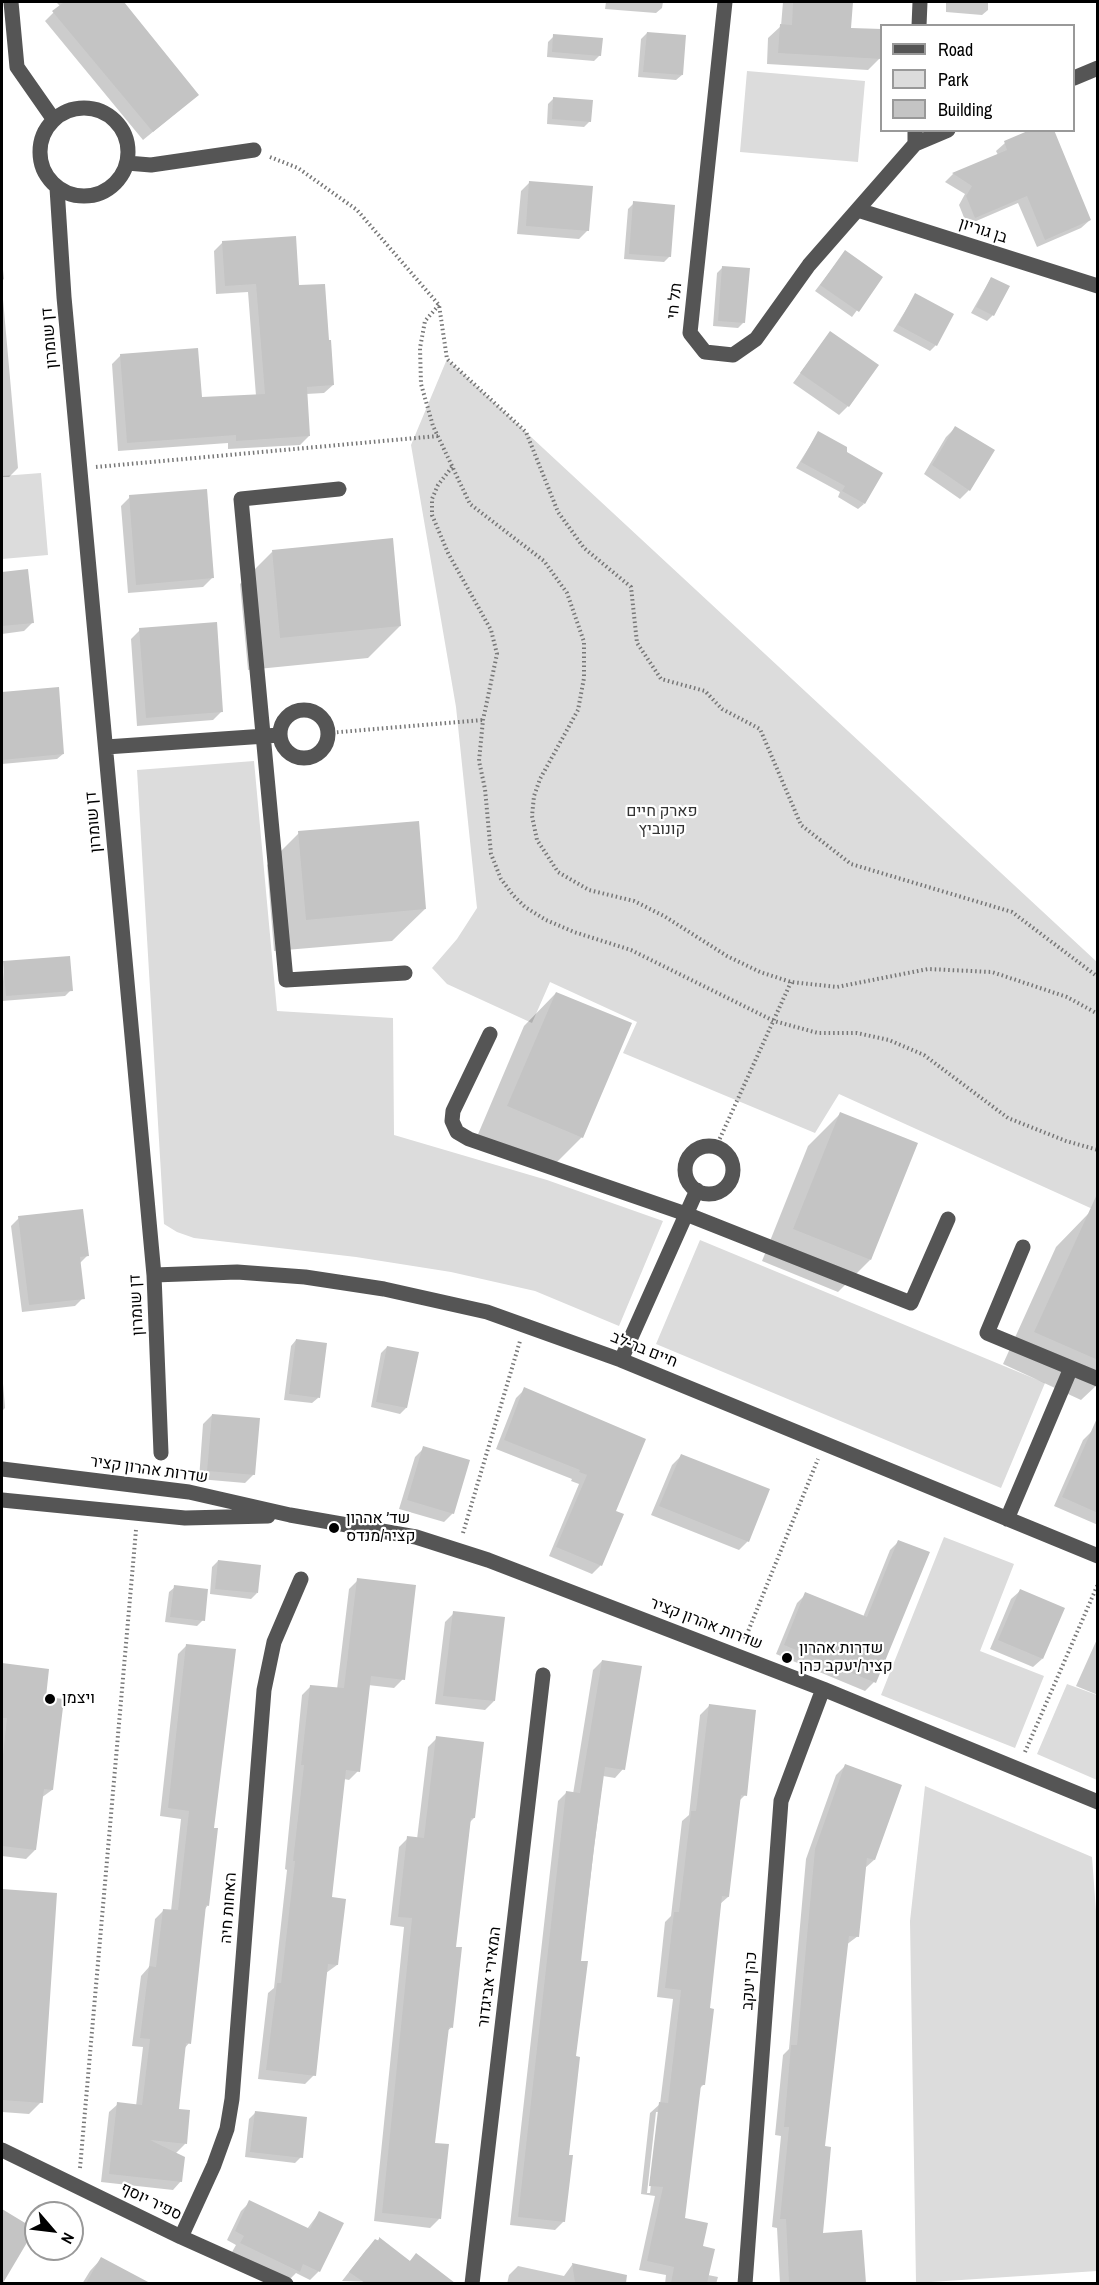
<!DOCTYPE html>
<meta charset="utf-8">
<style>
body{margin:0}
#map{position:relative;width:1099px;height:2285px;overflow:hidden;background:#fff;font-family:"Archivo Narrow",sans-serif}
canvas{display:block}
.frame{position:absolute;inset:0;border:3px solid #000;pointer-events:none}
.legend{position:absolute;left:880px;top:24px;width:195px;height:108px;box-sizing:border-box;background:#fff;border:2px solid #999;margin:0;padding:8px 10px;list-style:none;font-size:18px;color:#000}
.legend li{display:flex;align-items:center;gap:12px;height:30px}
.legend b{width:30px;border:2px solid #999}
.north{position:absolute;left:24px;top:2201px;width:60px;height:60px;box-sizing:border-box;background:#fff;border:2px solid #999;border-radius:50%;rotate:118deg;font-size:16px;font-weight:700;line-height:24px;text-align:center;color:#000}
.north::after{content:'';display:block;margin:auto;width:21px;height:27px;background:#000;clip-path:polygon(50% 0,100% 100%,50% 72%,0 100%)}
</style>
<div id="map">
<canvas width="1099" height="2285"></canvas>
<div class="frame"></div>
<ul class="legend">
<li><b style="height:8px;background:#555"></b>Road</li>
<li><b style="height:16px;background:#dcdcdc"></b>Park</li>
<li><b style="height:16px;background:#c4c4c4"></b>Building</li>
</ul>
<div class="north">N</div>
</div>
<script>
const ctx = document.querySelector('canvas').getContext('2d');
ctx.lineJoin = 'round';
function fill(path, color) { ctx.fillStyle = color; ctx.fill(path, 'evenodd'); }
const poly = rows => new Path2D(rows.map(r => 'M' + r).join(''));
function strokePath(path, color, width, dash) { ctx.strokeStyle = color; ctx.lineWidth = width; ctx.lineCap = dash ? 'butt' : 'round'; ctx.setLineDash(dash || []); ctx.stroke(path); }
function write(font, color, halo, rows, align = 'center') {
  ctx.font = font + ' "Archivo Narrow",Heebo,sans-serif'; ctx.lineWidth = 4.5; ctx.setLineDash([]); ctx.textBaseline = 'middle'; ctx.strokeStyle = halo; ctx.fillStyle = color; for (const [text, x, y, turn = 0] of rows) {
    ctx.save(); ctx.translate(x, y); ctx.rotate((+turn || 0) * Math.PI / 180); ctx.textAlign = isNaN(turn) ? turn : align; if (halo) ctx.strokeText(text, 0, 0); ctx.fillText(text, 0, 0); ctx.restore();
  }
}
fill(poly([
 [747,71,865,81,858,162,740,152],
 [447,359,1097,962,1097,1211,839,1094,815,1133,623,1053,637,1022,550,982,532,1023,447,984,432,968,457,939,477,908,456,707,411,445],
 [41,473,48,555,2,559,2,476],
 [254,761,277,1011,393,1018,394,1135,547,1180,663,1221,619,1326,535,1291,451,1272,356,1257,194,1238,177,1232,164,1224,137,770],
 [700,1240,1045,1383,1001,1488,656,1344],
 [944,1537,1014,1564,980,1651,1044,1676,1015,1748,881,1695],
 [1067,1684,1097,1695,1097,1780,1037,1754],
 [925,1786,1092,1857,1098,1938,1097,2271,916,2283,910,1921]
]), '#dcdcdc');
fill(poly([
 [56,2,124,2,188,103,143,140,45,21,60,6],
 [606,2,663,2,662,8,656,13,605,9],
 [783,2,851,2,850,29,880,58,868,70,767,64,768,38,781,26],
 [946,2,988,2,988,10,982,15,946,12],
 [647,33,682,75,676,80,638,77,641,39],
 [554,36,600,55,594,61,547,57,548,42],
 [554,98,590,121,584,127,547,124,548,104],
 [1033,130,1090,220,1081,228,1037,247,1018,203,967,225,959,205,965,194,945,182,953,174,998,155,996,151,1005,143],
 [530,182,588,230,579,239,517,234,521,191],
 [634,203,670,256,664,262,624,259,628,209],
 [223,242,297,287,333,385,324,393,306,394,309,436,300,445,228,449,228,443,118,451,112,364,121,355,200,399,256,396,248,292,216,294,214,251],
 [845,252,881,278,852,317,815,291],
 [2,260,4,279,2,281],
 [723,267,744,322,738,328,713,326,717,273],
 [991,278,993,315,987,321,971,313],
 [2,288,18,468,9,477,2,477],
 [915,295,936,345,930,351,893,331],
 [830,333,848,406,839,415,793,383],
 [955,428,969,490,960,499,924,474,946,437],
 [818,433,864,504,858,509,838,497,840,492,796,468],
 [130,497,212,578,203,587,128,593,121,506],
 [272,552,400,626,368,658,248,670,240,584],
 [27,571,33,622,24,631,2,634,2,574],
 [140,630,222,711,213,720,137,726,131,639],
 [57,688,63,754,57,759,2,764,2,693],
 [299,833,425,909,392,941,274,951,267,865],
 [4,962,71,990,65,996,2,1001],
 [556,993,582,1137,550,1169,476,1139,524,1026],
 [840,1114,870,1260,838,1292,762,1261,808,1146],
 [1088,1214,1098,1218,1098,1384,1081,1400,1003,1364,1056,1247],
 [19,1218,87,1256,79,1264,83,1298,75,1306,22,1312,11,1226],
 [296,1340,318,1398,312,1403,284,1400,291,1346],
 [387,1347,406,1408,400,1414,371,1407,381,1353],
 [2,1371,5,1408,2,1411],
 [525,1389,614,1512,601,1565,592,1574,549,1556,579,1484,571,1481,572,1479,496,1449,516,1398],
 [212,1415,254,1474,245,1483,199,1479,203,1424],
 [1092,1431,1098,1434,1098,1525,1054,1506,1083,1440],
 [424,1448,453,1513,444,1522,399,1509,415,1457],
 [681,1456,748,1541,739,1550,651,1515,672,1465],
 [899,1541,874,1682,865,1691,776,1654,797,1603,806,1594,863,1617,890,1550],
 [218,1561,257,1593,251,1599,210,1594,212,1567],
 [358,1580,403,1679,394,1688,368,1685,358,1771,349,1780,344,1779,330,1898,337,1965,326,1973,314,2075,305,2084,258,2079,268,1993,274,1988,287,1870,285,1869,302,1695,311,1686,337,1689,349,1589],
 [175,1587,203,1620,197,1626,165,1622,169,1592],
 [1020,1591,1042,1659,1033,1667,990,1649,1011,1599],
 [454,1613,494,1701,485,1710,435,1704,445,1622],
 [1098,1637,1098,1695,1076,1686],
 [187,1645,213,1829,208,1905,205,1909,189,2043,184,2049,177,2110,185,2144,175,2154,181,2181,173,2190,101,2182,109,2112,118,2104,136,2106,143,2047,132,2046,141,1976,149,1967,155,1919,164,1910,171,1911,181,1819,160,1816,178,1654],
 [602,1661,623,1769,615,1778,603,1776,580,1962,564,2221,555,2230,510,2225,558,1801,566,1793,573,1794,593,1670],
 [2,1665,47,1670,44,1698,52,1790,41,1798,35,1850,26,1859,2,1856],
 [709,1706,745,1795,739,1801,728,1897,720,1904,708,2009,704,2084,699,2089,684,2219,702,2247,708,2275,718,2277,716,2284,665,2284,666,2275,639,2270,655,2196,641,2194,650,2113,660,2104,673,1999,657,1997,665,1922,671,1916,682,1821,689,1815,700,1715],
 [656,2112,659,2112,650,2193,647,2193],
 [437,1738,474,1818,470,1822,454,1948,452,2027,446,2032,433,2144,439,2219,430,2228,374,2221,404,1927,390,1925,399,1847,408,1838,417,1839,428,1747],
 [845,1766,874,1860,865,1868,858,1936,846,1945,824,2147,821,2235,861,2232,864,2284,780,2284,777,2228,772,2227,781,2136,775,2135,783,2055,789,2049,806,1859,836,1775],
 [2,1891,55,1894,41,2102,29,2114,2,2112],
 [255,2113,301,2157,295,2163,245,2157,249,2119],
 [250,2202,307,2229,319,2213,319,2271,310,2280,296,2273,289,2280,232,2252,236,2245,227,2240,241,2211],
 [2,2210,33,2229,2,2283],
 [379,2239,409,2262,416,2255,442,2275,436,2284,342,2281,366,2250],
 [101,2259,146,2284,82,2284,90,2271],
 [572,2265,626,2276,624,2284,507,2284,509,2275,518,2266,564,2276]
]), '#0003');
fill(poly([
 [64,2,124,2,199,95,153,132,52,11],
 [793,2,853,2,851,28,882,29,882,59,778,53,780,24,792,25],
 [647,32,686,35,683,75,643,72],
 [553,34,603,38,601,56,552,52],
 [553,97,593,100,591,122,552,119],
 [1030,130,1054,130,1091,220,1045,240,1027,196,975,218,966,196,972,186,952,173,1007,150,1004,141],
 [529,181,593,186,589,231,526,226],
 [633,201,675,205,671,257,629,254],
 [296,236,299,285,325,284,329,340,331,340,334,385,307,387,310,436,236,441,236,435,127,443,120,354,198,348,202,397,265,394,256,284,225,286,222,241],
 [845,250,883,277,859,312,820,285],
 [722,266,750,268,745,323,718,321],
 [991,277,1010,286,994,316,976,307],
 [915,293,954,314,937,346,898,325],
 [830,331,879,365,849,407,800,373],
 [955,426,995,450,970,491,932,465],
 [818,431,847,447,847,452,883,473,865,504,842,491,845,486,801,462],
 [207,489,214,578,136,585,129,495],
 [393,538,401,626,280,638,272,550],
 [28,569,34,623,2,626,2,572],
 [217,622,223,712,146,718,139,628],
 [59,687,64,754,2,760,2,692],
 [419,821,426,909,306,920,298,831],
 [70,956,73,991,6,996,3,961],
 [556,992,632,1023,583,1138,507,1106],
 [840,1112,918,1143,871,1260,793,1229],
 [1098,1192,1098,1360,1034,1332],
 [83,1209,89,1256,80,1257,85,1299,29,1305,18,1216],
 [296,1339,327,1343,320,1398,289,1394],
 [387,1346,419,1352,407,1408,376,1402],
 [524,1387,646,1439,616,1511,624,1514,602,1566,556,1547,587,1475,579,1472,580,1470,504,1440],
 [212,1414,260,1418,255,1475,207,1471],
 [1098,1416,1098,1513,1062,1497],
 [423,1446,470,1460,454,1514,407,1500],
 [681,1454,770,1489,749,1542,659,1506],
 [898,1540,930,1552,876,1683,784,1645,805,1592,867,1617],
 [218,1560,261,1565,258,1593,215,1589],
 [357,1578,416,1585,405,1680,371,1676,360,1772,346,1770,332,1897,346,1899,338,1965,328,1964,316,2076,266,2070,277,1983,281,1983,295,1861,293,1861,304,1765,301,1765,310,1685,344,1688],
 [174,1585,208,1589,205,1621,170,1617],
 [1020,1589,1065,1608,1043,1659,998,1640],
 [453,1611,505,1617,495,1701,443,1696],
 [186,1644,236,1649,214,1828,218,1828,209,1906,206,1905,191,2044,186,2043,179,2109,190,2110,187,2144,150,2140,185,2157,182,2182,109,2174,117,2102,142,2105,150,2039,140,2038,149,1966,156,1967,163,1909,178,1910,189,1811,168,1808],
 [602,1660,642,1666,625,1770,605,1767,594,1847,581,1961,588,1961,576,2056,580,2057,569,2155,573,2155,565,2222,518,2217,566,1791,580,1793],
 [2,1663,49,1669,46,1697,64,1699,53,1790,44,1789,36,1850,2,1846,2,1764,7,1718,2,1718],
 [709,1704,756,1710,747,1796,741,1795,729,1897,722,1896,710,2008,714,2009,705,2085,701,2085,685,2218,708,2223,703,2246,715,2249,707,2283,671,2283,674,2267,647,2261,663,2187,649,2186,659,2102,668,2103,681,1990,665,1988,674,1912,679,1912,691,1811,696,1811],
 [436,1736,484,1742,475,1818,471,1818,456,1947,462,1947,453,2028,449,2027,435,2143,449,2144,441,2219,382,2213,412,1918,398,1917,407,1836,424,1838],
 [845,1764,902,1785,875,1860,867,1858,859,1937,849,1936,825,2146,831,2147,823,2233,862,2230,866,2283,789,2283,786,2219,780,2219,789,2127,784,2127,791,2045,797,2045,815,1849],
 [2,1889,57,1893,43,2103,2,2100],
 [255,2111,307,2117,303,2158,250,2152],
 [249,2200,310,2229,319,2211,344,2223,320,2272,303,2264,300,2272,240,2243,244,2236,235,2231],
 [2,2209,35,2229,3,2283,2,2283],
 [379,2237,410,2261,416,2253,455,2283,365,2283,349,2272,375,2239,379,2241],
 [101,2257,150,2283,86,2283],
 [572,2263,627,2275,626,2283,575,2283]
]), '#c4c4c4');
strokePath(poly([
 [270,157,298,168,357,210,439,305,447,359,526,432,558,512,584,548,631,587,637,643,661,679,705,691,722,709,760,729,801,825,851,864,1012,912,1098,977],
 [439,305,425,321,420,348,421,384,433,426,470,504,544,561,567,593,584,642,584,678,578,710,540,779,534,796,532,816,537,840,558,872,589,890,634,901,664,916,727,956,760,972,791,982,837,987,928,969,992,972,1067,997,1098,1014],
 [96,467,438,436],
 [452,467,438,485,432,499,432,515,448,553,491,630,497,654,483,720,479,761,485,789,491,854,501,879,513,895,525,907,546,920,574,932,631,950,774,1021,818,1033,857,1033,889,1040,924,1055,1008,1118,1066,1141,1098,1150],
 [328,733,483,720],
 [716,1147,791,982],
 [463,1533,520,1341],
 [745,1639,818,1459],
 [1025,1752,1098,1584],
 [80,2168,136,1530]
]), '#777', 4, [1.5, 3]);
strokePath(poly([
 [11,2,17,67,54,120],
 [725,2,690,333,705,352,733,355,756,339,809,265,915,144,915,130],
 [919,26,920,2],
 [1074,78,1098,68],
 '40 152a44 44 0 1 1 88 0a44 44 0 1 1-88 0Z',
 [915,144,948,130],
 [127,163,151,165,254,150],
 [57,188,64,297,154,1275,161,1453],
 [858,210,1098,286],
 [339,489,241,499,286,980,405,973],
 '280 734a24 24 0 1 1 48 0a24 24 0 1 1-48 0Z',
 [106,747,280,735],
 [490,1034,453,1111,452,1121,457,1132,469,1139,686,1214,911,1303,948,1219],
 '685 1170a24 24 0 1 1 48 0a24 24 0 1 1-48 0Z',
 [1023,1247,987,1333,1098,1379],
 [154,1275,237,1272,305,1277,384,1289,487,1312,621,1360,1098,1556],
 [621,1360,697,1190],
 [2,1469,189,1492,290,1515,416,1537,488,1560,823,1689,1098,1802],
 [2,1500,185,1518,268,1516],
 [1007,1519,1071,1368],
 [2,2150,181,2237,286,2284],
 [181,2237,214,2165,227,2129,232,2099,264,1690,274,1642,301,1579],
 [472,2284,543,1675],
 [745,2284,781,1801,823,1689]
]), '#555', 15);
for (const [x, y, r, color] of [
 [334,1528,6,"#000"],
 [787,1658,6,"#000"],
 [50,1699,6,"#000"]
]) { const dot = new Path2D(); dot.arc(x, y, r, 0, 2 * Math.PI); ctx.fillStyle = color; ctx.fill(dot); strokePath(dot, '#fff', 2); }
write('16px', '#000', '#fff', [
 ["בן גוריון",983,231,18],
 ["תל חי",675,301,-84],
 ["דן שומרון",50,338,-95],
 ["דן שומרון",94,822,-95],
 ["דן שומרון",137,1305,-93],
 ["חיים בר-לב",644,1350,22],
 ["שדרות אהרון קציר",149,1470,8],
 ["שדרות אהרון קציר",706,1624,21],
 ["האחות חיה",229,1908,-86],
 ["המאירי אביגדור",490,1977,-83],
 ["כהן יעקב",750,1981,-86],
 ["ספיר יוסף",151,2202,26]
]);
write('16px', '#333', '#fff', [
 ["פארק חיים",662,812],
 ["קונוביץ",662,830]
]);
write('16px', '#000', '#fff', [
 ["שד׳ אהרון",346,1519],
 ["קציר/מנדס",346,1537],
 ["שדרות אהרון",799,1649],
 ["קציר/יעקב כהן",799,1667],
 ["ויצמן",62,1699]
], 'left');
</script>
